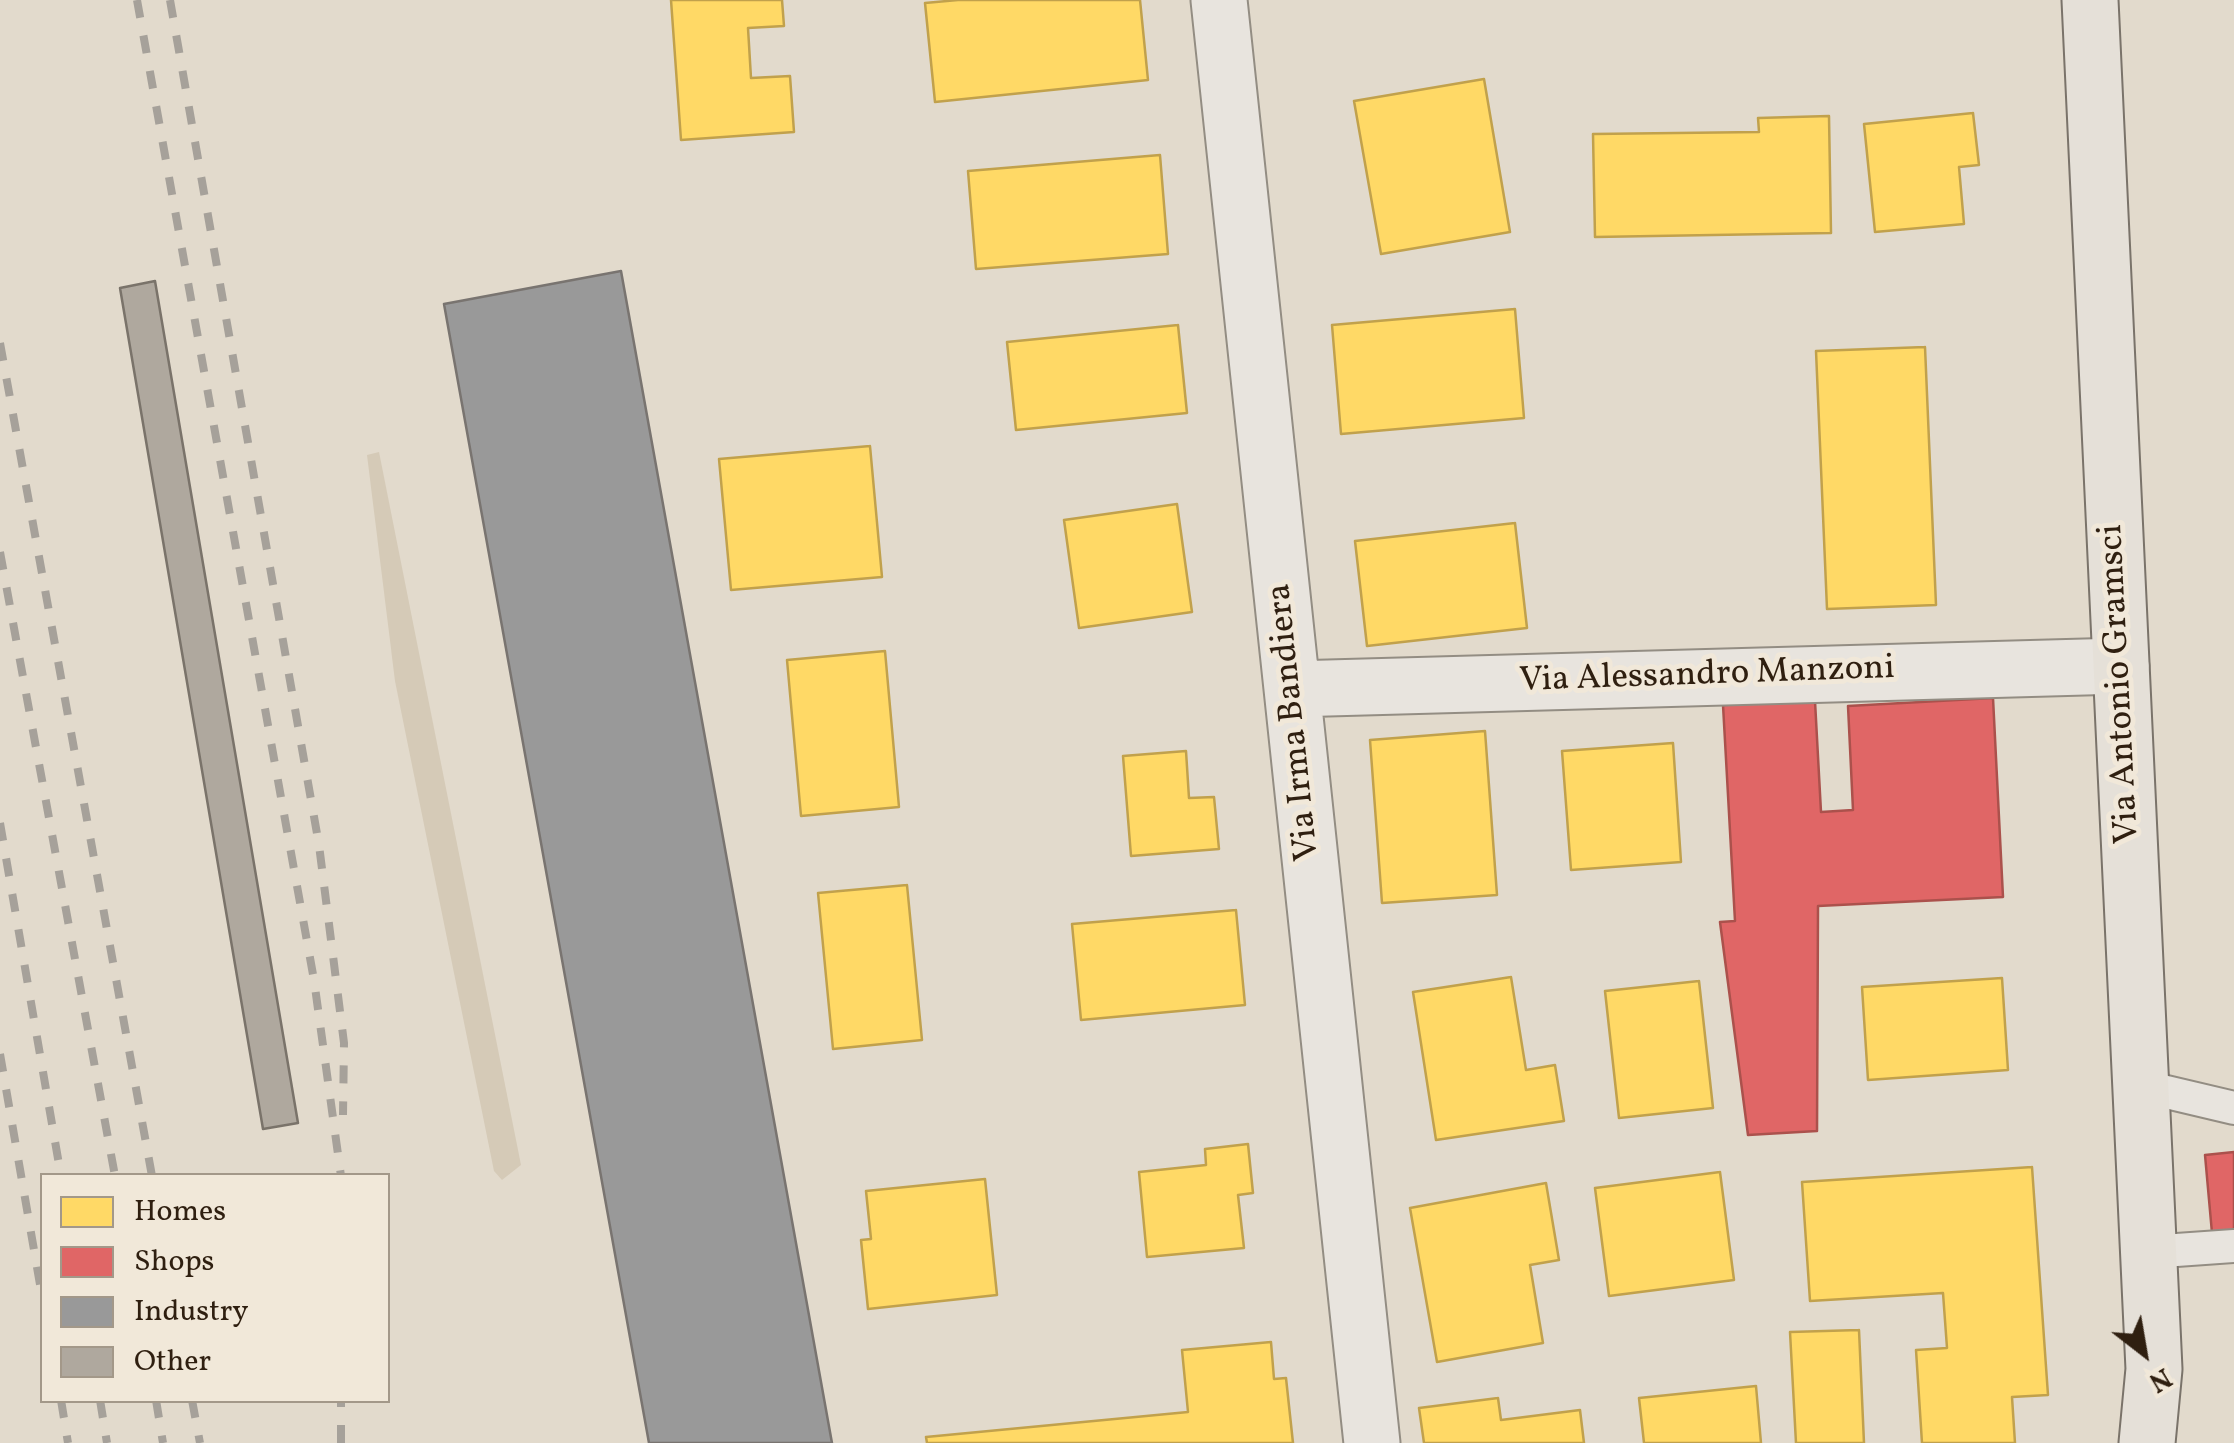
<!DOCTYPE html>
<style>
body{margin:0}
#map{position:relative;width:2234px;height:1443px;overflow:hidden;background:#e2dacc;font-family:Vollkorn,serif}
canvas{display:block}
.legend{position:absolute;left:40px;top:1173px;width:350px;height:230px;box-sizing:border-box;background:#f1e8d9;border:2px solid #a39889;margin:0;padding:12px 18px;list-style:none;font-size:30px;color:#2f1f10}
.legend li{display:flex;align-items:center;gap:20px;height:50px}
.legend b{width:50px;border:2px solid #a39889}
.north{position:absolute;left:2094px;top:1303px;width:100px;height:100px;-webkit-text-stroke:8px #f1e8d9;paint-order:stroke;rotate:149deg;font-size:28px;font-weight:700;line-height:40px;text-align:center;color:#2f1f10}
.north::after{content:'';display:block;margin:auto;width:35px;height:45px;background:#2f1f10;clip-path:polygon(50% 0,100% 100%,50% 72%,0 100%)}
</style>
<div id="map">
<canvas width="2234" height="1443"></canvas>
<ul class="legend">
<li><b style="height:28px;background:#ffd966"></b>Homes</li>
<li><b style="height:28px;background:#e06666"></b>Shops</li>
<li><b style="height:28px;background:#999"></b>Industry</li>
<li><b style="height:28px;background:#afa89e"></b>Other</li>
</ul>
<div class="north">N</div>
</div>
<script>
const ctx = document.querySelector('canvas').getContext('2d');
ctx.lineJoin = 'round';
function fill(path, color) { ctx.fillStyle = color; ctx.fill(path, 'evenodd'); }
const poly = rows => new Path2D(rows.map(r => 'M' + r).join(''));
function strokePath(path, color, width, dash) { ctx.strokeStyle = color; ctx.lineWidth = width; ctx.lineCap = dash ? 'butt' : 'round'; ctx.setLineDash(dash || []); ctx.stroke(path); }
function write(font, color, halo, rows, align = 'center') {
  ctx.font = font + ' Vollkorn,serif'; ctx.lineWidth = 10; ctx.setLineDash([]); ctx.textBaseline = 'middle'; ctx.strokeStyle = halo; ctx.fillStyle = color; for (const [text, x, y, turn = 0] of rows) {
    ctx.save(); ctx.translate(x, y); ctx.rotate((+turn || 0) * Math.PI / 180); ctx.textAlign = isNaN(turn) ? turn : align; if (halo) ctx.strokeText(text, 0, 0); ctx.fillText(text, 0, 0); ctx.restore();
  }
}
fill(poly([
 [379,452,521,1165,502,1180,494,1171,395,681,367,455]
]), '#d5cab7');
const homes = poly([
 [671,0,782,0,784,26,748,28,751,78,790,76,794,132,681,140,671,0],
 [958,0,1140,0,1148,80,935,102,925,3,958,0],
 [1484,79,1510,232,1381,254,1354,101,1484,79],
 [1973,113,1979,165,1959,167,1964,224,1875,232,1864,124,1973,113],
 [1829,116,1831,233,1595,237,1593,134,1759,132,1758,118,1829,116],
 [1160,155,1168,254,976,269,968,171,1160,155],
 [1515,309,1524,418,1341,434,1332,325,1515,309],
 [1178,325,1187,413,1016,430,1007,342,1178,325],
 [1925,347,1936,605,1827,609,1816,351,1925,347],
 [870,446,882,577,731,590,719,459,870,446],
 [1177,504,1192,612,1079,628,1064,520,1177,504],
 [1515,523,1527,628,1367,646,1355,541,1515,523],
 [885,651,899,807,801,816,787,660,885,651],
 [1485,731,1497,895,1382,903,1370,740,1485,731],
 [1673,743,1681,862,1571,870,1562,751,1673,743],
 [1186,751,1189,798,1214,797,1219,849,1131,856,1123,756,1186,751],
 [907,885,922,1040,833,1049,818,893,907,885],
 [1236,910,1245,1005,1081,1020,1072,924,1236,910],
 [1511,977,1526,1070,1555,1065,1564,1121,1436,1140,1413,992,1511,977],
 [2002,978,2008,1070,1868,1080,1862,987,2002,978],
 [1699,981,1713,1108,1619,1118,1605,991,1699,981],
 [1248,1144,1253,1193,1238,1195,1244,1248,1147,1257,1139,1172,1206,1165,1205,1149,1248,1144],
 [2032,1167,2048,1395,2012,1397,2015,1443,1922,1443,1916,1350,1947,1348,1943,1293,1810,1301,1802,1182,2032,1167],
 [1720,1172,1734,1280,1609,1296,1595,1188,1720,1172],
 [985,1179,997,1295,868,1309,861,1240,871,1239,866,1191,985,1179],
 [1546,1183,1559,1260,1530,1265,1543,1343,1437,1362,1410,1208,1546,1183],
 [1859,1330,1864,1443,1796,1443,1790,1332,1859,1330],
 [1271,1342,1274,1379,1286,1378,1293,1443,927,1443,926,1437,1188,1412,1182,1350,1271,1342],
 [1756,1386,1761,1443,1644,1443,1639,1398,1756,1386],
 [1498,1398,1501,1420,1580,1410,1584,1443,1424,1443,1419,1408,1498,1398]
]);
fill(homes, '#ffd966');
strokePath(homes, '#c1a14c', 2.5);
const shops = poly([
 [1993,698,2003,897,1818,906,1817,1131,1748,1135,1720,922,1735,921,1723,705,1815,701,1821,812,1853,810,1848,706,1993,698],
 [2234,1152,2234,1231,2212,1233,2205,1155,2234,1152]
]);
fill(shops, '#e06666');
strokePath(shops, '#ab514c', 2.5);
const industry = poly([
 [621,271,832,1443,649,1443,444,304,621,271]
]);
fill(industry, '#999');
strokePath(industry, '#797470', 2.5);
const building = poly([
 [155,281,298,1123,263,1129,120,288,155,281]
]);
fill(building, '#afa89e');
strokePath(building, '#7a736a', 2.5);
const service = poly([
 [2141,1086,2234,1108],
 [2148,1252,2234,1246]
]);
const minor = poly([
 [1219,0,1372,1443],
 [1292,689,2121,666]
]);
const primary = poly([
 [2090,0,2154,1369,2147,1443]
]);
strokePath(service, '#938d83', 36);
strokePath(minor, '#938d83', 59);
strokePath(primary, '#7a736a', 59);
strokePath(service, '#e8e4de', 32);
strokePath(minor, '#e8e4de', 55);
strokePath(primary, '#e5e0d8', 55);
strokePath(poly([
 [137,0,314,980,341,1176],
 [170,0,319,845,344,1043,343,1115],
 [0,343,152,1176],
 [0,552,115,1176],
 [0,823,61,1176],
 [0,1054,42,1296],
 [61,1400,68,1443],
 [100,1400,107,1443],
 [156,1400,163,1443],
 [192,1400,200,1443],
 [341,1443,341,1400]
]), '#a6a19a', 8, [18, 18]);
write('35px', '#2f1f10', '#f1e8d9', [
 ["Via Alessandro Manzoni",1707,677,-2],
 ["Via Antonio Gramsci",2122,684,-93],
 ["Via Irma Bandiera",1296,722,-96]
]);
</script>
